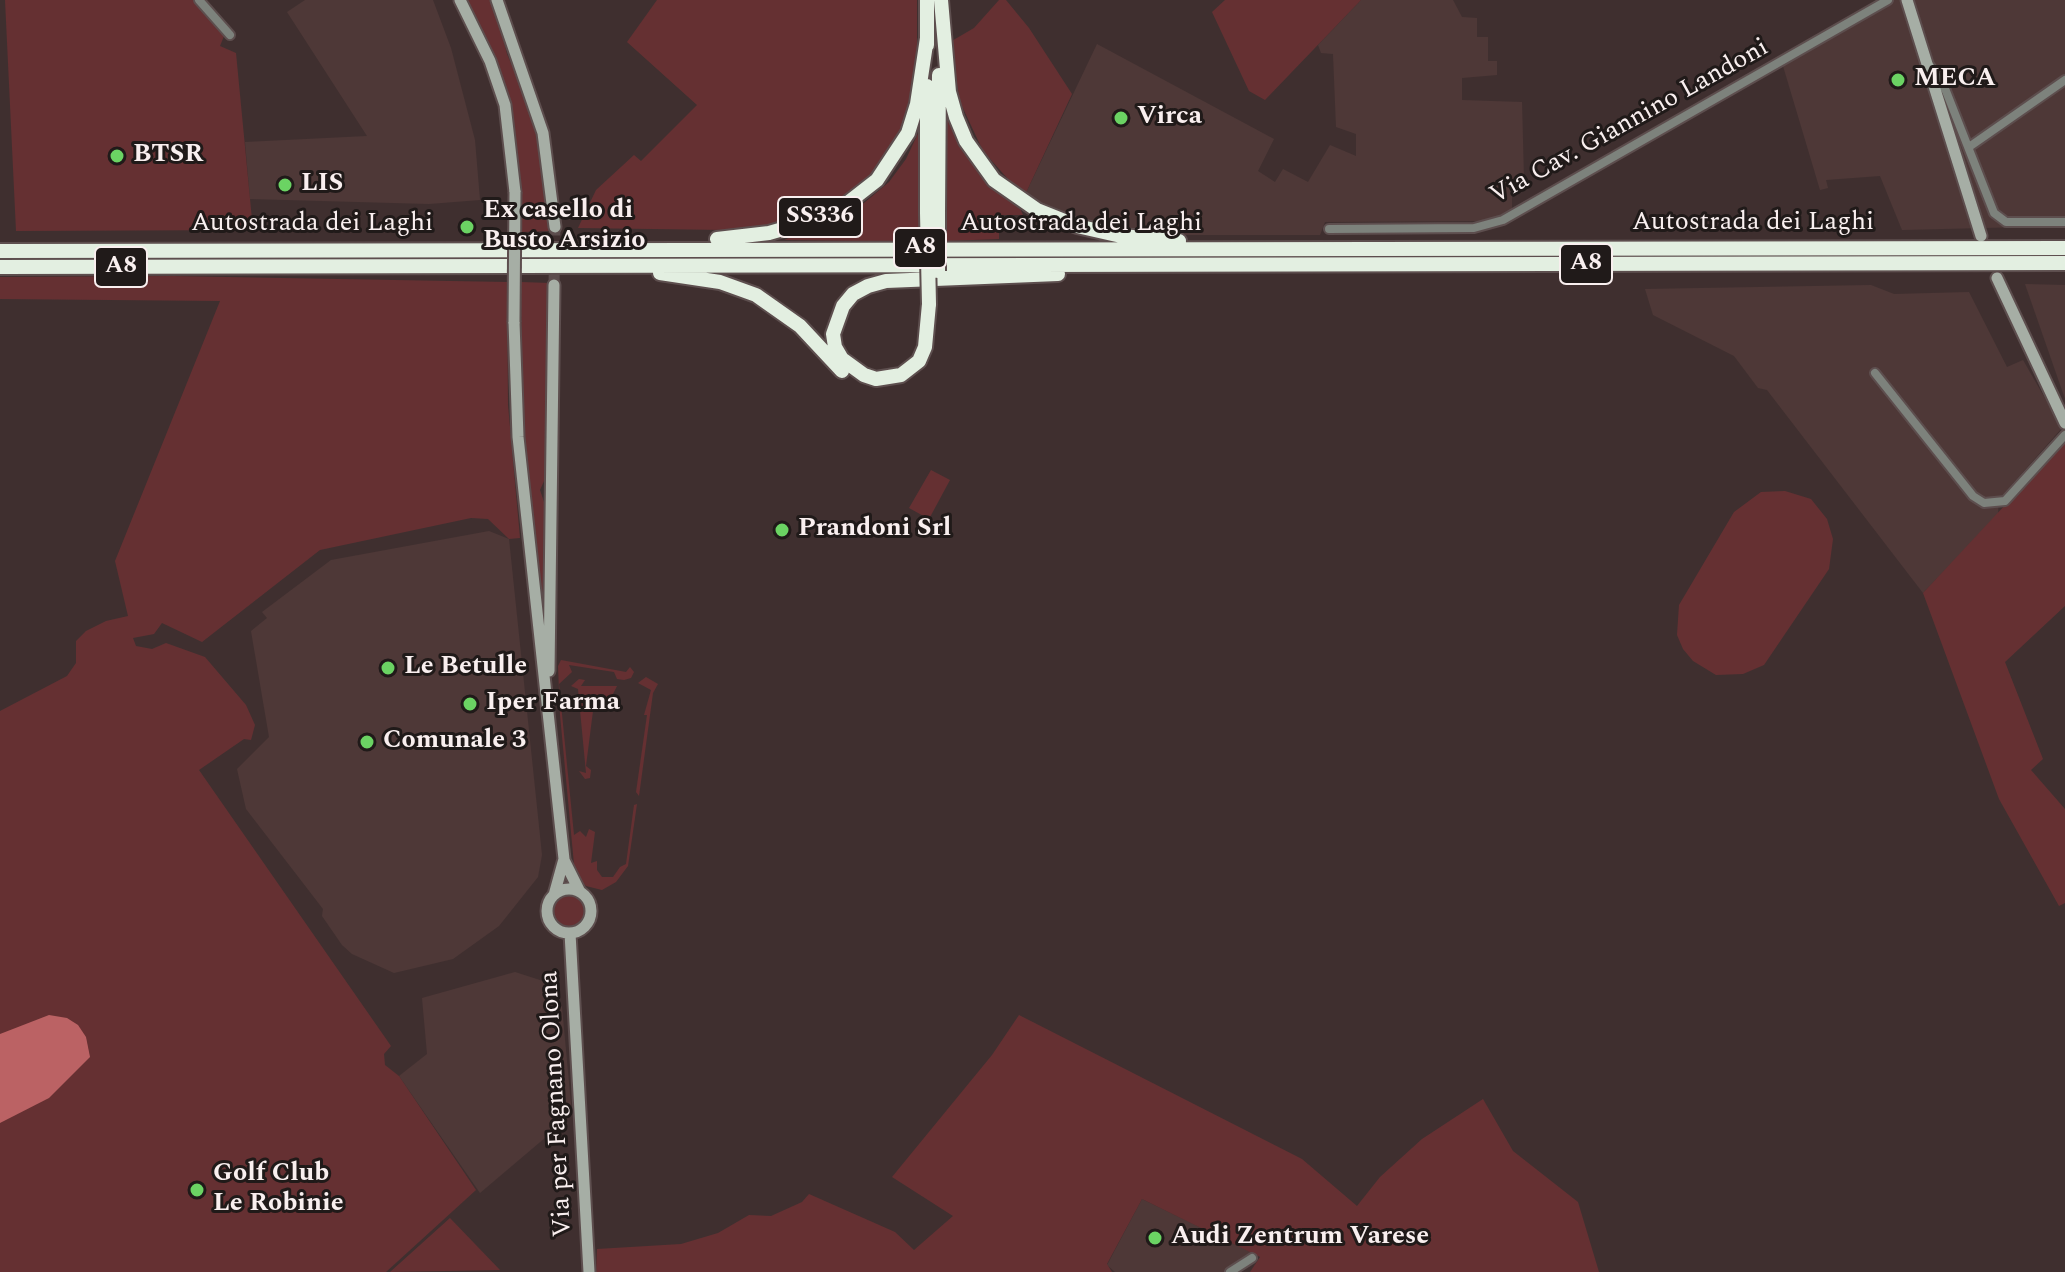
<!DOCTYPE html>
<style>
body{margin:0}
canvas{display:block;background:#3f2f2f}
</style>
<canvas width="2065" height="1272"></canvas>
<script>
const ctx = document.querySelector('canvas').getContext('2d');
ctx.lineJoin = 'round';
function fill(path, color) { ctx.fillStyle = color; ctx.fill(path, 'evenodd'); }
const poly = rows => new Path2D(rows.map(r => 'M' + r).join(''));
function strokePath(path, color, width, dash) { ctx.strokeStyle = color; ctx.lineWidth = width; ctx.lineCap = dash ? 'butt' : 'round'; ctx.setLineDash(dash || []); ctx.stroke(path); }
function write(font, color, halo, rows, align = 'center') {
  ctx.font = font + ' Spectral,serif'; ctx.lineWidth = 6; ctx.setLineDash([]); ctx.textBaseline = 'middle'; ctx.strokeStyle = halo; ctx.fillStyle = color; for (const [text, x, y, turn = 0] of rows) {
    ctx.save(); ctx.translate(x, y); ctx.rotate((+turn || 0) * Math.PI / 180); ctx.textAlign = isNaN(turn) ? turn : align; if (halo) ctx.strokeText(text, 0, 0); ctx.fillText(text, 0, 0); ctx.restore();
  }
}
fill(poly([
 [305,0,433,0,451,48,475,140,480,200,429,204,250,199,245,142,367,136,287,12],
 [1361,0,1453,0,1462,17,1477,18,1477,37,1488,37,1488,61,1497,61,1497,75,1462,78,1462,100,1522,102,1524,180,1512,180,1512,210,1488,221,1325,222,1320,235,1175,235,1085,224,1024,197,1097,44,1274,139,1258,171,1275,182,1283,169,1308,182,1330,145,1356,156,1356,134,1336,127,1333,54,1321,53,1318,45],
 [1892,0,2065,0,2065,226,1902,230,1880,176,1826,180,1828,188,1820,190,1783,66],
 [2025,284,2065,285,2065,399],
 [1871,285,1894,294,1969,292,2007,367,2023,360,2062,428,1999,499,1998,514,1923,593,1767,390,1758,388,1734,356,1653,315,1645,289],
 [489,531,509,539,542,855,538,877,499,926,453,959,394,973,352,954,342,945,322,916,323,909,246,809,237,769,269,737,251,631,267,618,262,612,331,560],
 [515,972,543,981,562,1007,572,1115,480,1193,399,1076,427,1054,422,998],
 [1142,1199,1255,1254,1228,1272,1115,1272,1107,1265]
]), '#4e3837');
fill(poly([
 [5,0,194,0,224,36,220,46,236,53,253,230,16,231],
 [465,0,490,0,497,14,507,54,528,102,540,143,549,199,549,231,522,232,514,123,493,55],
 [657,0,917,0,917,67,909,108,895,146,879,170,838,202,800,218,762,226,726,230,578,228,596,190,634,155,641,161,697,105,627,42],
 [999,0,1006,0,1029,28,1072,94,1024,197,983,151,960,102,950,42,974,28],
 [1225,0,1361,0,1265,100,1249,91,1212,12],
 [942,95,954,132,979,167,1018,204,1023,215,999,215,999,239,947,241],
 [921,127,920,242,784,240,858,208,889,182,906,159],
 [170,276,507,282,508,405,520,538,509,539,488,519,471,518,320,550,202,642,162,623,154,634,133,638,136,646,152,649,166,643,205,657,246,705,255,725,251,740,244,739,199,770,391,1046,384,1054,385,1065,399,1076,476,1190,386,1272,0,1272,0,711,67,676,76,663,76,641,86,631,106,621,128,616,115,561,220,301,0,299,0,277],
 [521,282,550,283,549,470,540,490,548,514,543,625,522,429],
 [2062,444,2065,444,2065,606,2005,662,2043,759,2031,770,2065,809,2065,903,2059,906,1999,799,1923,593],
 [931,470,950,480,929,519,909,508],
 [1785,491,1811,499,1827,519,1833,539,1829,569,1764,665,1743,674,1716,675,1693,661,1683,649,1677,635,1679,605,1734,512,1761,492],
 [561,660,626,672,630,667,634,672,631,678,624,680,617,679,614,672,569,665,572,672,559,684,574,835,580,831,586,837,589,829,595,832,591,863,597,861,597,870,602,877,613,877,620,867,626,864,634,805,637,804,628,866,616,882,602,890,586,886,575,875,560,715,558,666],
 [646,677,658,684,653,693,639,796,636,792,647,715,644,715,651,690,638,683],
 [579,679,585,680,581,686,617,686,613,694,603,699,600,707,594,703,586,766,591,770,590,778,585,779,579,771,586,773,578,689,571,686],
 '554 911a15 15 0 1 1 30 0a15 15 0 1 1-30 0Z',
 [1019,1015,1302,1159,1357,1206,1380,1177,1422,1139,1483,1099,1513,1151,1578,1202,1599,1272,1250,1272,1260,1257,1142,1199,1107,1264,1112,1272,596,1272,597,1249,681,1244,718,1233,749,1215,771,1216,802,1202,809,1194,895,1232,914,1250,953,1216,892,1177,992,1055],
 [450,1218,500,1270,390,1272]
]), '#653032');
fill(poly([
 [49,1015,67,1018,78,1025,86,1037,90,1057,49,1098,0,1123,0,1034]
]), '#bb6264');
strokePath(poly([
 [554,285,555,227]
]), '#5b4c4c', 11, [11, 5.5]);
const minor = poly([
 [199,0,230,35],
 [1930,66,1946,91,1994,213,2006,222,2065,222],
 [1969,147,2065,80],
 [1329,229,1474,228,1503,220,1888,0],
 [1875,373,1973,496,1984,503,2005,501,2065,435],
 [1230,1272,1252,1258]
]);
const secondary = poly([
 [460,0,490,61,505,105,515,192],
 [497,0,543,133,555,227],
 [1907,0,1981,236],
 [1997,278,2065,423],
 [514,322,518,437,564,859,554,895],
 [549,671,554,285],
 [564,860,580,892],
 '547 911a22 22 0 1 1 44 0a22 22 0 1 1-44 0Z',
 [570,933,589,1272]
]);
const motorway = poly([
 [941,0,949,92,956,117,966,141,994,180,1037,210,1077,226,1121,236,1179,241],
 [927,45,927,0],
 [927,86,927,213],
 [938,215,939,75],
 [717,239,769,233,807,222,845,205,877,180,908,133,917,104,927,38],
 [0,251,2065,248],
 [0,267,2065,263],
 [660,273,720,282,756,295,800,326,842,371],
 [929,304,925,347,919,361,901,375,876,379,864,375,842,359,835,347,833,334,843,306,853,294,868,286,886,281,1058,274]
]);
strokePath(minor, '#5d4e4e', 12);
strokePath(secondary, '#5d4e4e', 15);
strokePath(motorway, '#5d4e4e', 18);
strokePath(minor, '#7d827c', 8);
strokePath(secondary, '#a6aea5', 11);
strokePath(motorway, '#e3efe1', 14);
const secondaryBridge = poly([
 [514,322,515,192]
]);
const motorwayBridge = poly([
 [927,213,929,304],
 [938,215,938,271]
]);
strokePath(secondaryBridge, '#5d4e4e', 15, []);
strokePath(motorwayBridge, '#5d4e4e', 18, []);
strokePath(secondaryBridge, '#a6aea5', 11);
strokePath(motorwayBridge, '#e3efe1', 14);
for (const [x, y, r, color] of [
 [1898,80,8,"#6bd363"],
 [1121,118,8,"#6bd363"],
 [117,156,8,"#6bd363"],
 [285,185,8,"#6bd363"],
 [467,227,8,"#6bd363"],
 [782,530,8,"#6bd363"],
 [388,668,8,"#6bd363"],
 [470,704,8,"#6bd363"],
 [367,742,8,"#6bd363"],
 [197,1190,8,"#6bd363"],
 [1155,1238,8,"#6bd363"]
]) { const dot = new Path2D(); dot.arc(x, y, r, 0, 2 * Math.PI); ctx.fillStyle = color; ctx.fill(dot); strokePath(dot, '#201a19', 3); }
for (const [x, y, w] of [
 [820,217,84],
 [920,248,52],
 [1586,264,52],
 [121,267,52]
]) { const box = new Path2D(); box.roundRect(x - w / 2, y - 20, w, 40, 6); ctx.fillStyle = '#201a19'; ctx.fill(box); strokePath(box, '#f9efef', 2); }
write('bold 24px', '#f9efef', null, [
 ["SS336",820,217],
 ["A8",920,248],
 ["A8",1586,264],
 ["A8",121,267]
]);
write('bold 26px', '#f9efef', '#201a19', [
 ["MECA",1914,80],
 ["Virca",1137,118],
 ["BTSR",133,156],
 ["LIS",301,185],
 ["Ex casello di",483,212],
 ["Busto Arsizio",483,242],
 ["Prandoni Srl",798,530],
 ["Le Betulle",404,668],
 ["Iper Farma",486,704],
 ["Comunale 3",383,742],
 ["Golf Club",213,1175],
 ["Le Robinie",213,1205],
 ["Audi Zentrum Varese",1171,1238]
], 'left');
write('26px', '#f9efef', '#201a19', [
 ["Via Cav. Giannino Landoni",1630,123,-29],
 ["Autostrada dei Laghi",1753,224],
 ["Autostrada dei Laghi",312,225],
 ["Autostrada dei Laghi",1081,225],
 ["Via per Fagnano Olona",558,1104,-93]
]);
</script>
